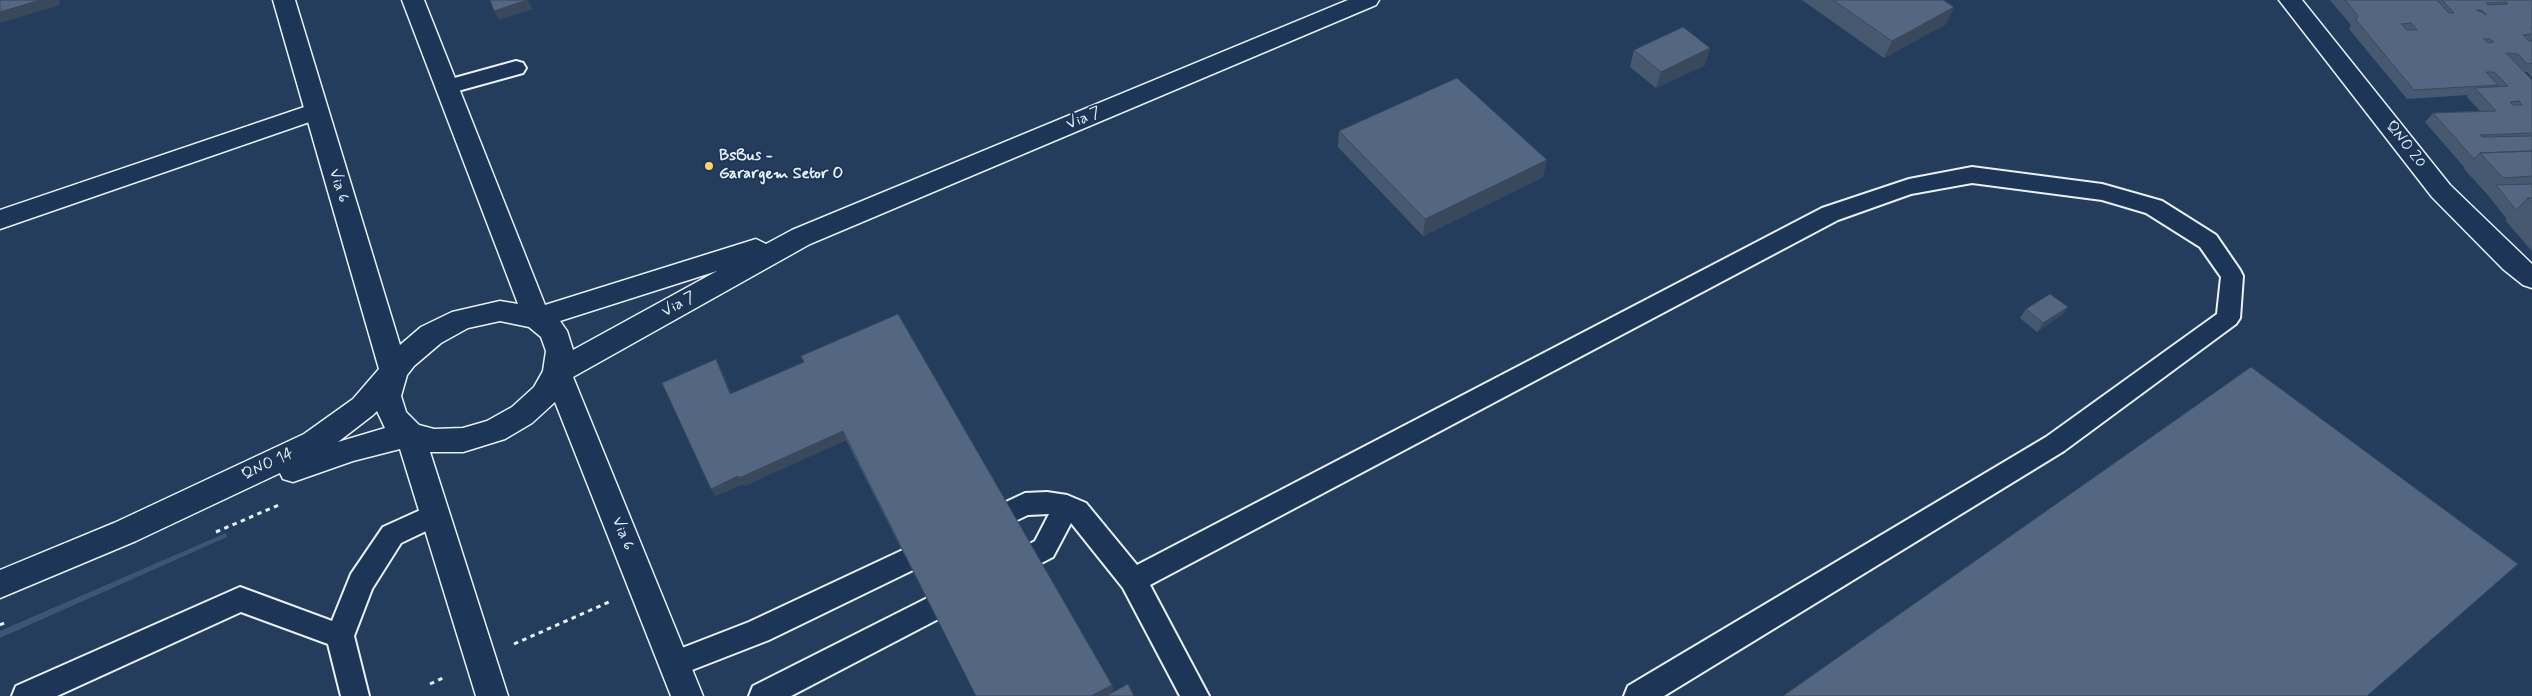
<!DOCTYPE html>
<style>
body{margin:0}
canvas{display:block;background:#253d5d}
</style>
<canvas width="2532" height="696"></canvas>
<script>
const ctx = document.querySelector('canvas').getContext('2d');
ctx.lineJoin = 'round';
function fill(path, color) { ctx.fillStyle = color; ctx.fill(path, 'evenodd'); }
const poly = rows => new Path2D(rows.map(r => 'M' + r).join(''));
function strokePath(path, color, width, dash) { ctx.strokeStyle = color; ctx.lineWidth = width; ctx.lineCap = dash ? 'butt' : 'round'; ctx.setLineDash(dash || []); ctx.stroke(path); }
function write(font, color, halo, rows, align = 'center') {
  ctx.font = font + ' Mynerve,sans-serif'; ctx.lineWidth = 4; ctx.setLineDash([]); ctx.textBaseline = 'middle'; ctx.strokeStyle = halo; ctx.fillStyle = color; for (const [text, x, y, turn = 0] of rows) {
    ctx.save(); ctx.translate(x, y); ctx.rotate((+turn || 0) * Math.PI / 180); ctx.textAlign = isNaN(turn) ? turn : align; if (halo) ctx.strokeText(text, 0, 0); ctx.fillText(text, 0, 0); ctx.restore();
  }
}
fill(poly([
 [226,533,227,537,0,638,0,631]
]), '#3e5472');
const lane = poly([
 [516,61,523,63,526,68,523,73,447,94,440,92,437,87,440,82,516,61],
 [1972,167,2102,184,2162,201,2216,235,2240,270,2243,276,2240,318,2236,324,2064,451,1664,696,1624,696,1628,686,2046,437,2217,314,2221,277,2200,247,2146,213,2102,200,1972,183,1911,194,1838,220,1150,585,1209,696,1180,696,1123,588,1071,523,1053,557,1007,581,998,577,994,569,998,561,1035,541,1049,514,1028,515,983,536,974,533,970,525,974,517,1025,493,1047,492,1067,495,1086,503,1137,565,1822,208,1909,179,1972,167],
 [436,503,445,506,449,514,445,522,401,543,372,589,354,636,369,696,341,696,328,644,241,612,57,696,12,696,16,686,240,587,332,621,351,574,383,527,436,503],
 [937,534,946,538,950,546,946,554,769,640,674,677,664,673,660,664,664,655,749,622,937,534],
 [959,582,969,585,973,594,969,603,791,696,749,696,753,686,959,582]
]);
const street = poly([
 [2279,0,2302,0,2450,185,2532,264,2532,288,2523,285,2503,269,2432,197,2279,0],
 [316,103,324,105,328,111,324,117,0,229,0,210,316,103]
]);
const secondary = poly([
 [273,0,295,0,400,345,421,327,452,312,500,301,518,304,402,0,424,0,545,305,756,239,766,244,792,230,1348,0,1379,0,1376,5,810,244,573,377,703,696,671,696,555,402,532,423,505,439,463,452,430,452,508,696,476,696,400,449,353,461,293,482,283,479,280,473,136,541,0,598,0,570,114,523,304,434,353,399,379,369,273,0],
 [717,271,573,350,567,331,560,321,717,271],
 [500,321,529,327,541,337,546,351,543,371,534,387,512,407,487,421,463,428,434,429,419,425,406,412,401,396,407,375,414,366,441,343,468,328,500,321],
 [377,411,385,428,338,442,373,415,377,411]
]);
strokePath(lane, '#e8f1f8', 4);
strokePath(street, '#e8f1f8', 3);
strokePath(secondary, '#e8f1f8', 3);
strokePath(poly([
 [216,532,281,504],
 [0,625,8,621],
 [514,644,609,602],
 [430,684,445,677]
]), '#e8f1f8', 3, [4.5, 4.5]);
fill(lane, '#1d3557');
fill(street, '#1d3557');
fill(secondary, '#1d3557');
fill(poly([
 [1802,0,1943,0,1946,24,1884,58],
 [2330,0,2532,0,2532,39,2531,41,2532,41,2532,78,2527,72,2524,72,2532,80,2532,251,2505,220,2507,219,2487,194,2464,169,2465,168,2425,122,2433,113,2480,111,2467,97,2468,95,2407,99,2349,29,2351,25],
 [1634,50,1705,65,1656,88,1630,67],
 [1339,131,1543,177,1423,236,1338,147],
 [2068,307,2062,315,2037,332,2020,318,2026,309],
 [804,362,1112,685,1113,691,1105,696,976,696,846,440,744,486,743,484,715,496,720,367,731,394]
]), '#475970');
fill(poly([
 [40,0,59,0,60,5,0,23,0,12],
 [527,0,528,0,532,9,499,20,494,11],
 [1954,7,1946,24,1884,58,1892,41],
 [1710,48,1705,65,1656,88,1661,72],
 [1547,160,1543,177,1423,236,1425,219],
 [2068,307,2062,315,2037,332,2043,323],
 [716,359,720,367,735,402,730,394],
 [843,431,846,440,744,486,743,484,715,496,711,489,738,476],
 [1112,685,1113,691,1105,696,1091,696]
]), '#3a485b');
const building = poly([
 [0,0,40,0,0,12,0,0],
 [490,0,527,0,494,11,490,0],
 [1833,0,1943,0,1954,7,1892,41,1833,0],
 [2345,0,2437,0,2449,13,2454,13,2442,0,2532,0,2532,28,2531,28,2532,29,2532,34,2523,35,2529,41,2532,41,2532,63,2527,64,2518,54,2506,53,2532,80,2532,133,2480,135,2482,137,2532,136,2532,151,2480,153,2474,159,2433,113,2496,111,2475,88,2508,86,2494,72,2486,72,2498,85,2414,90,2356,20,2358,16,2345,0],
 [2506,2,2508,4,2488,5,2486,3,2506,2],
 [2477,10,2482,10,2487,15,2477,10],
 [2411,23,2417,30,2407,30,2401,24,2411,23],
 [2484,39,2490,39,2494,42,2488,43,2484,39],
 [2519,101,2522,105,2513,105,2510,102,2519,101],
 [1683,27,1710,48,1661,72,1634,50,1683,27],
 [1457,78,1547,160,1425,219,1339,131,1457,78],
 [2532,151,2532,176,2503,178,2480,153,2532,151],
 [2532,184,2532,198,2528,198,2516,210,2496,185,2532,184],
 [2528,198,2532,198,2532,203,2528,198],
 [2050,294,2068,307,2043,323,2026,309,2050,294],
 [898,314,1112,685,1091,696,976,696,843,431,739,478,738,476,711,489,662,383,716,359,730,394,804,362,801,356,898,314],
 [2251,367,2518,564,2367,696,1783,696,2251,367],
 [1128,684,1134,696,1106,696,1128,684]
]);
fill(building, '#536782');
strokePath(building, '#3a485b', 1);
for (const [x, y, r, color] of [
 [709,166,5,"#ffd166"]
]) { const dot = new Path2D(); dot.arc(x, y, r, 0, 2 * Math.PI); ctx.fillStyle = color; ctx.fill(dot); strokePath(dot, '#1d3557', 2); }
write('16px', '#e8f1f8', '#1d3557', [
 ["Via 7",1084,119,-23],
 ["QNO 20",2405,145,52],
 ["Via 6",338,186,73],
 ["Via 7",679,305,-29],
 ["QNO 14",268,465,-25],
 ["Via 6",622,534,68]
]);
write('bold 16px', '#e8f1f8', '#1d3557', [
 ["BsBus -",719,157],
 ["Garargem Setor O",719,175]
], 'left');
</script>
